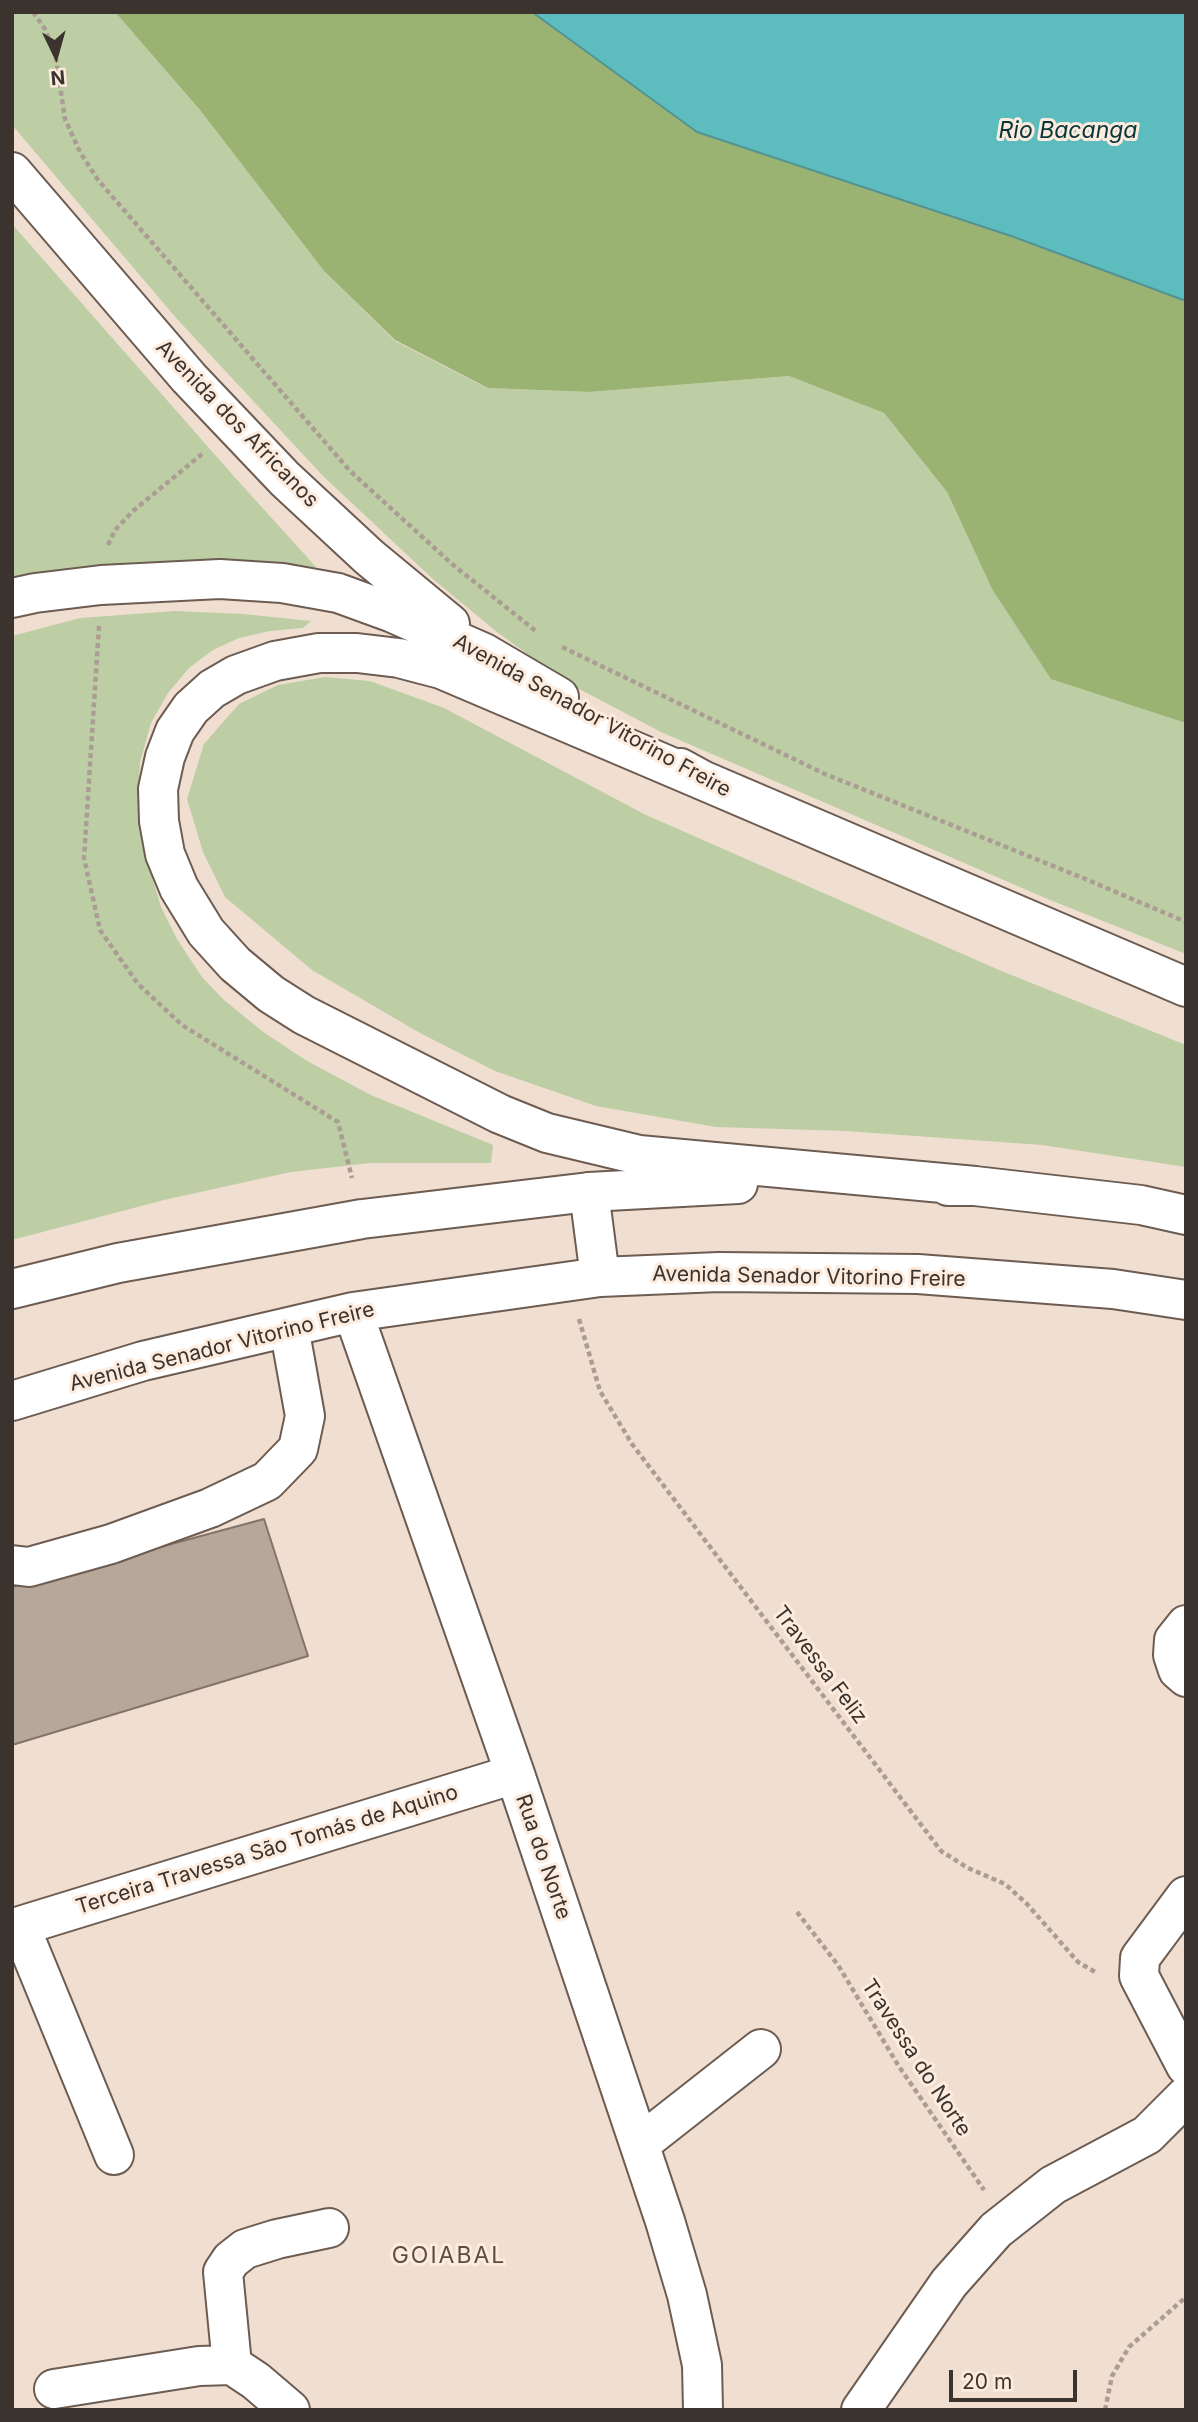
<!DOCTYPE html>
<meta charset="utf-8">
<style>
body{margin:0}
#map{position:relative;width:1198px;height:2422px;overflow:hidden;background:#f0ded1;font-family:Inter,sans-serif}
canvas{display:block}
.frame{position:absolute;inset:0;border:14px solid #3a332e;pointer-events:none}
.north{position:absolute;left:21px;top:21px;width:70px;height:70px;-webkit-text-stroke:5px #fdebde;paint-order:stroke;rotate:175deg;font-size:19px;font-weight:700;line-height:28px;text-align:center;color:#3a332e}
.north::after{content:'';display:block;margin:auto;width:24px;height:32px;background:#3a332e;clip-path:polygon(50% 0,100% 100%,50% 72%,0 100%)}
.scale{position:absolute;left:949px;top:2370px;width:128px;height:32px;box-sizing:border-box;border:4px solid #3a332e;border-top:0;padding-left:9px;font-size:21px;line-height:24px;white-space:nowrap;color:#3a332e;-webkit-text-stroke:5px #fdebde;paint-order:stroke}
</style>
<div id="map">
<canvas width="1198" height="2422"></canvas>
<div class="frame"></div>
<div class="north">N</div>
<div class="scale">20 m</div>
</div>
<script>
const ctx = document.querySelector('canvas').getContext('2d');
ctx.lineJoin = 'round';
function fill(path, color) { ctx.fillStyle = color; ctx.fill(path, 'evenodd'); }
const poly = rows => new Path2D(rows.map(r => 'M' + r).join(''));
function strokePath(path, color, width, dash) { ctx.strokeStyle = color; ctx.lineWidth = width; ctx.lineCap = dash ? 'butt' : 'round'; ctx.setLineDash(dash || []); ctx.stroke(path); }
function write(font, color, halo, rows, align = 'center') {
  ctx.font = font + ' Inter,sans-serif'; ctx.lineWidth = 6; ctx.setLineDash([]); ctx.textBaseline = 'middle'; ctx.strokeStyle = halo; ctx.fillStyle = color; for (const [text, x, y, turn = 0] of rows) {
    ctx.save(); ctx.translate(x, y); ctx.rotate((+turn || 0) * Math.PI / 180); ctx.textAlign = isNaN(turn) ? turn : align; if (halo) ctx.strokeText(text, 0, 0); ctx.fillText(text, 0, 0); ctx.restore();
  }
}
fill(poly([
 [12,12,115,12,200,110,324,271,395,341,487,388,589,392,789,376,884,413,947,492,992,589,1148,709,1186,723,1186,954,1050,900,661,732,566,682,497,632,434,580,324,477,177,319,12,125],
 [12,224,231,473,316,567,122,563,21,581,12,585],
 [175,611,244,614,311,621,303,628,270,631,239,638,213,650,189,668,168,693,151,723,140,762,138,806,142,843,161,907,177,939,202,977,224,1000,262,1031,307,1061,371,1095,493,1145,491,1163,370,1163,291,1172,164,1200,12,1240,12,636,80,618],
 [325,677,370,681,444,708,646,815,999,970,1186,1045,1186,1167,1042,1145,845,1131,716,1127,596,1106,495,1071,420,1033,312,970,225,897,203,852,187,799,204,744,239,704,278,685]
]), '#bdcea5');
fill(poly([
 [115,12,532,12,697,132,1014,237,1186,301,1186,723,1051,679,992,589,947,492,884,413,789,376,589,392,488,388,395,340,324,271,200,110]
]), '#9ab373');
const water = poly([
 [532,12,1186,12,1186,301,1014,237,697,132,532,12]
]);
fill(water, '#5cbcbe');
strokePath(water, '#529393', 2);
const building = poly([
 [264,1519,308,1656,12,1745,12,1587,264,1519]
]);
fill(building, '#b7a69a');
strokePath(building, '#837368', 2);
const minor = poly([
 [589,1192,600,1277],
 [353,1312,515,1774,665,2221,687,2295,702,2365,703,2410],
 [12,1401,143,1361,353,1312,600,1277,719,1272,918,1274,1113,1289,1186,1300],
 [12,1565,29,1567,111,1544,210,1508,267,1481,298,1449,305,1416,289,1327],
 [1186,1625,1174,1640,1173,1655,1178,1670,1186,1677],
 [1186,1896,1140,1958,1139,1976,1186,2066],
 [640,2144,761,2049],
 [114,2155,20,1926,515,1774],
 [232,2365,223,2272,231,2260,245,2249,277,2239,329,2228],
 [54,2389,199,2366,232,2365,256,2381,290,2410],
 [861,2410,949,2283,996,2230,1053,2185,1147,2135,1186,2096]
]);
const major = poly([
 [12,172,189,378,285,479,369,557,450,624],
 [12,598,35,593,101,585,220,579,282,583,338,593,393,613,484,653,559,697],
 [680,768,702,780,1186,987],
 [702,780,441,669,399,658,357,653,319,653,275,661,236,675,212,689,191,708,175,731,165,757,158,789,159,821,165,854,179,888,206,932,235,964,271,994,304,1015,500,1114,547,1133,639,1155,975,1186],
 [948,1186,975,1186,1141,1205,1186,1215],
 [12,1289,118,1263,362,1219,589,1192,738,1184]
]);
strokePath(minor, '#6c5c51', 42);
strokePath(major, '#6c5c51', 42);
strokePath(poly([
 [33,12,45,29,56,58,65,119,80,152,98,180,350,471,452,564,537,632],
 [108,545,115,530,133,511,202,454],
 [99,626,84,858,100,930,138,984,182,1025,338,1122,352,1178],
 [562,647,825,774,1083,878,1186,922],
 [579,1319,600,1391,632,1444,941,1851,968,1868,1005,1884,1027,1904,1078,1962,1097,1973],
 [797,1912,838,1965,898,2065,984,2190],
 [1105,2410,1112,2376,1129,2347,1186,2297]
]), '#ab9d93', 4.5, [5, 3.5]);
strokePath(minor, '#fff', 38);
strokePath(major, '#fff', 38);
write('21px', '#3a332e', '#fdebde', [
 ["Avenida dos Africanos",237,424,46],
 ["Avenida Senador Vitorino Freire",592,716,29],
 ["Avenida Senador Vitorino Freire",809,1277,1],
 ["Avenida Senador Vitorino Freire",222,1347,-14],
 ["Travessa Feliz",820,1665,53],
 ["Terceira Travessa São Tomás de Aquino",267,1850,-17],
 ["Rua do Norte",543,1857,71],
 ["Travessa do Norte",916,2058,57]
]);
write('italic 23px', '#073738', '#fdebde', [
 ["Rio Bacanga",1068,131]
]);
ctx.letterSpacing = '2px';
write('23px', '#5b4d42', '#fdebde', [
 ["GOIABAL",449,2256]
]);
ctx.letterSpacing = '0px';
</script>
